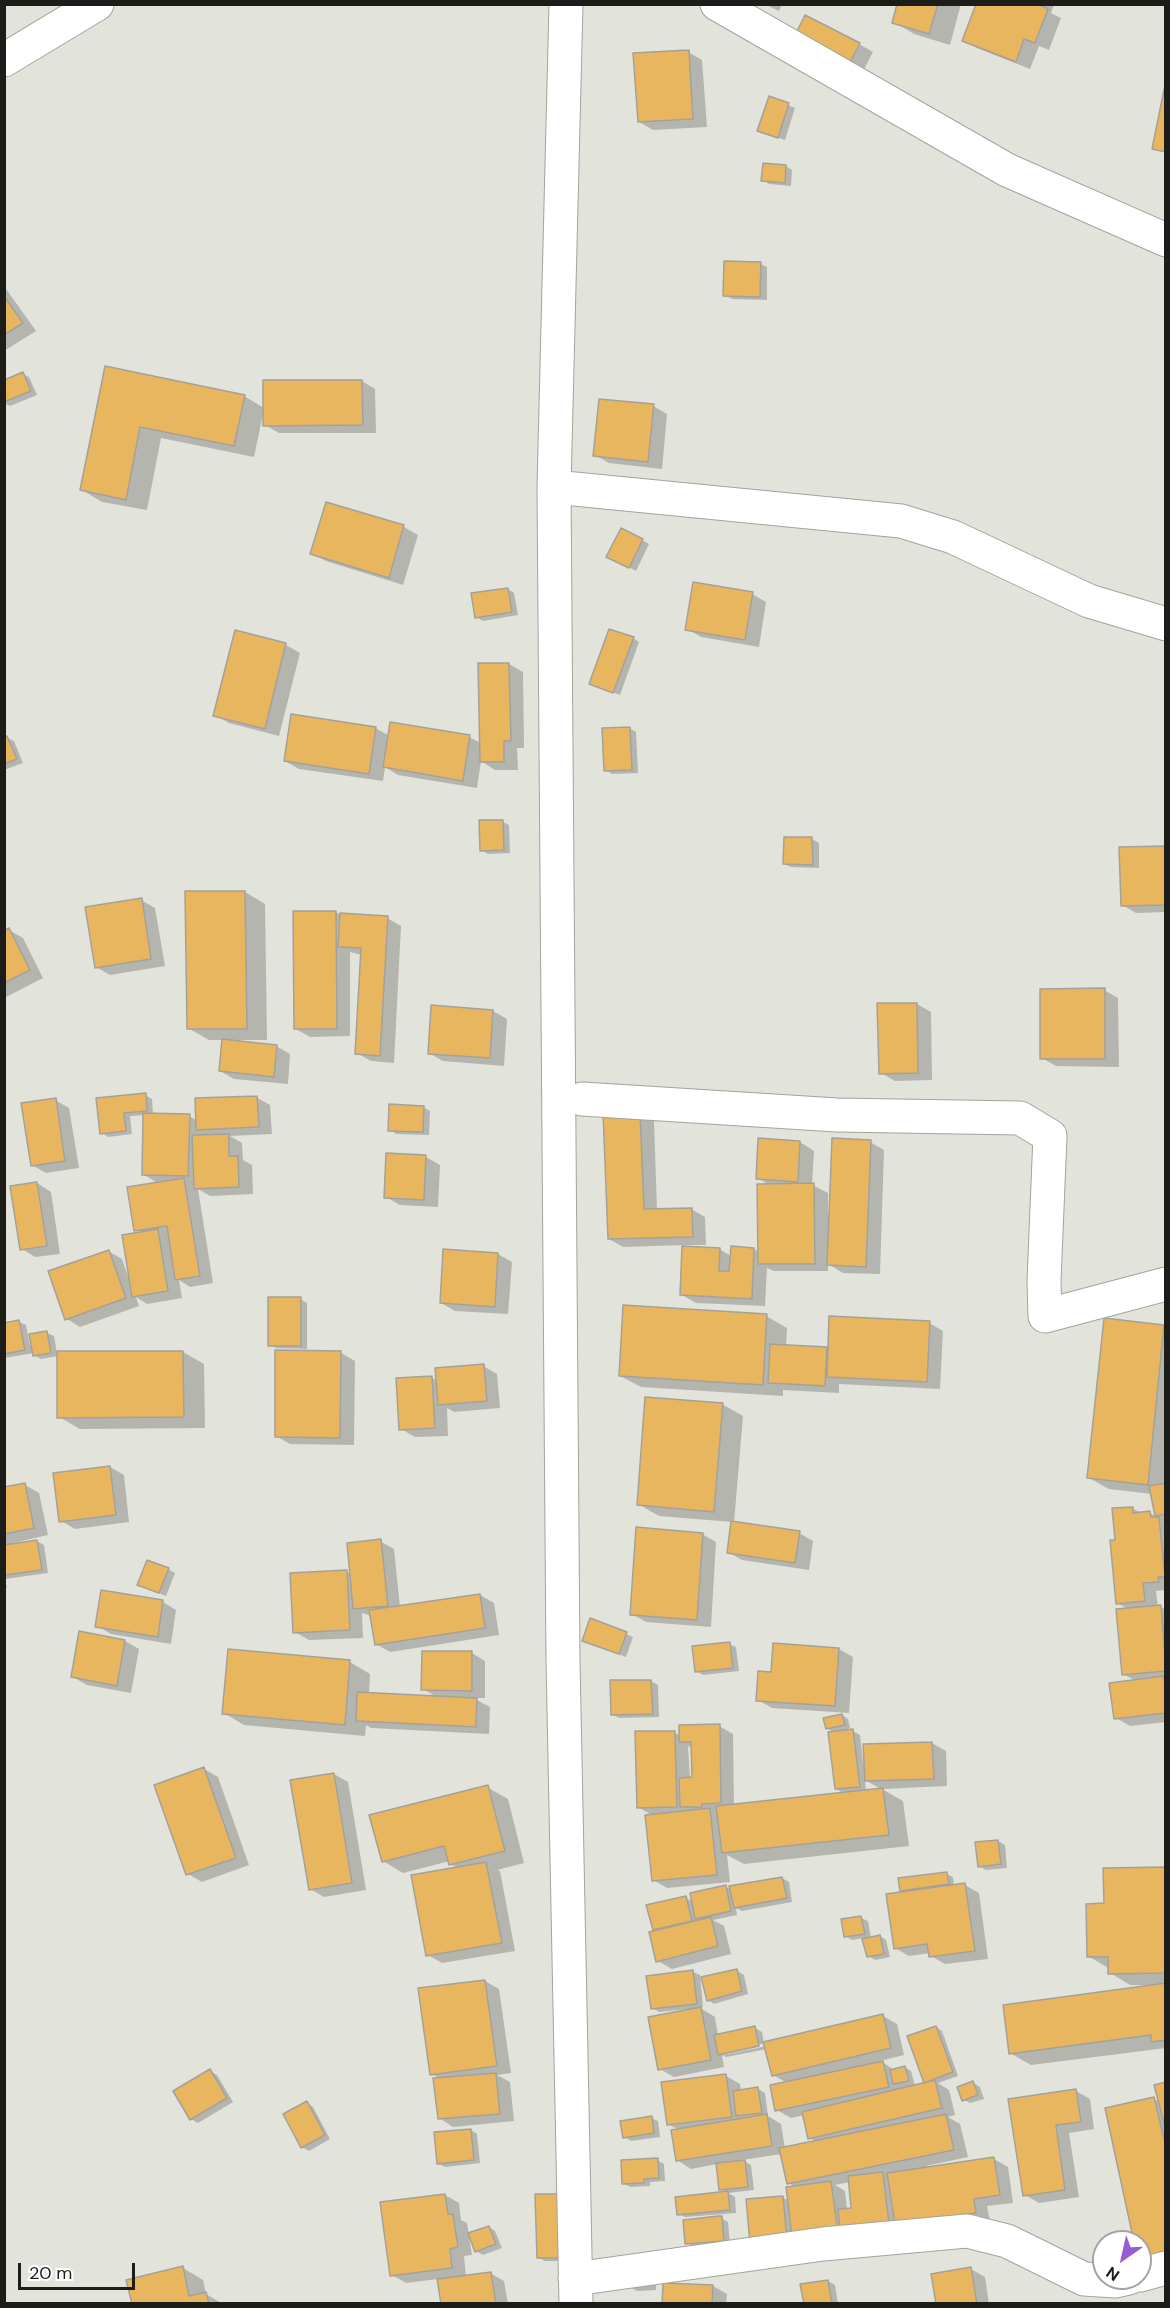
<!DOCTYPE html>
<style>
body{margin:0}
#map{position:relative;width:1170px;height:2308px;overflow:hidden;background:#e2e3db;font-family:"DM Sans",sans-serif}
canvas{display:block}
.frame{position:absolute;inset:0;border:6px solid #1c1c19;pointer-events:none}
.north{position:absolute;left:1092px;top:2230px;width:60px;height:60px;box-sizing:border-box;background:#fff;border:2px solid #a4a4a3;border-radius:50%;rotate:214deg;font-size:16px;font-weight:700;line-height:24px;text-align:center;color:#1c1c19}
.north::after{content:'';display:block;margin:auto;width:21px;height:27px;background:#985dd5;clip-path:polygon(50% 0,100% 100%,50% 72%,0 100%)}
.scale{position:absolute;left:18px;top:2263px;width:117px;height:27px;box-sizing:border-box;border:3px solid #1c1c19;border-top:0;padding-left:8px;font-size:18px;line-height:21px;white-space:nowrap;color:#1c1c19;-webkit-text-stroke:4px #fff;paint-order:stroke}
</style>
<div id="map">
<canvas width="1170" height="2308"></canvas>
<div class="frame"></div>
<div class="north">N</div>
<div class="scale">20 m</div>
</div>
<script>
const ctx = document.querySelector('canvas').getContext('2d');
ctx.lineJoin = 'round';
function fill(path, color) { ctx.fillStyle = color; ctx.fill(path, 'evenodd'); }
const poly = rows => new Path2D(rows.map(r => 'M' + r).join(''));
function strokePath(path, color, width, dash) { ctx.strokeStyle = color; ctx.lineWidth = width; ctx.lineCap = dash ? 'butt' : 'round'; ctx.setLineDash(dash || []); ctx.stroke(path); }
fill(poly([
 [764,4,782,4,779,11],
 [899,4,961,4,950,45,914,34,894,22],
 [977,4,1054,4,1051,13,1061,18,1049,50,1039,46,1030,69,977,48,963,40],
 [859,44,873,52,860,77,807,50],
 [688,52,702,60,707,127,653,130,639,122],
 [770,98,795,108,785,140,759,131],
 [786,166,792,170,791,186,769,184,763,180],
 [761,264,767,267,767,300,732,299,725,295],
 [4,286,36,331,4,351],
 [106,368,244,396,264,408,362,381,375,389,376,433,279,433,265,425,263,414,254,457,161,438,147,510,102,502,82,490],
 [22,374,29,377,37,395,10,406,4,403,4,381],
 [653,406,667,414,662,469,609,463,595,455],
 [327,503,404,527,418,535,403,585,326,561,312,553],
 [642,540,649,544,636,571,615,560],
 [508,589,514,593,518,615,483,621,476,617],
 [752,594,766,602,759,647,701,637,687,629],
 [236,632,286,645,300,653,279,736,229,723,215,715],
 [633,638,639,642,620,695,598,687],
 [509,664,523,672,524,748,517,748,518,770,495,770,481,761,477,788,398,775,385,767,383,781,299,769,285,761,375,728,390,736,469,737,481,743],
 [629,728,636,732,638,773,612,774,606,770],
 [7,738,14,741,23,763,4,770,4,739],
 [503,822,509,825,510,853,488,854,481,850],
 [812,839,819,843,819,868,791,867,784,864],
 [1166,847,1166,912,1136,913,1122,905],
 [245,892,265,904,267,1040,235,1040,235,1042,276,1046,290,1054,288,1084,234,1079,220,1071,223,1040,209,1040,188,1028],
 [141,900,155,908,165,966,110,975,96,967],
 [335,912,341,915,387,918,401,926,394,1063,371,1061,357,1053,362,955,350,952,350,1036,310,1037,296,1029],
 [9,930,23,938,43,978,4,998,4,932],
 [1104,990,1118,998,1119,1067,1056,1066,1042,1058],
 [917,1004,931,1012,932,1080,895,1081,881,1073],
 [493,1011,507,1019,504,1066,443,1061,429,1053],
 [145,1095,152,1099,153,1115,189,1116,198,1121,256,1097,270,1105,272,1134,230,1136,242,1143,243,1160,252,1165,253,1194,210,1196,198,1189,213,1283,190,1287,179,1280,182,1298,147,1304,136,1297,139,1306,80,1327,67,1319,108,1251,122,1259,128,1276,130,1275,141,1233,136,1230,159,1184,143,1174,145,1115,130,1116,132,1134,108,1137,102,1133,98,1099],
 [55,1100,69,1108,79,1168,46,1173,32,1165],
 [423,1107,430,1111,429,1135,396,1134,390,1130],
 [640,1113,654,1121,657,1210,691,1209,705,1217,706,1245,685,1245,685,1248,719,1249,731,1256,754,1249,759,1252,770,1185,757,1178,800,1142,814,1151,812,1185,828,1193,828,1215,831,1215,870,1142,884,1150,880,1274,843,1273,828,1264,828,1271,774,1271,767,1268,765,1306,696,1303,682,1295,684,1245,623,1247,609,1239],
 [426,1157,440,1165,438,1207,400,1205,386,1197],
 [37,1183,51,1192,60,1254,35,1257,22,1249],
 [498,1254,512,1262,508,1314,455,1311,441,1303],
 [300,1299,307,1303,307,1349,276,1348,270,1345],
 [766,1316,787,1328,786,1346,829,1349,929,1323,943,1331,940,1389,839,1384,839,1393,783,1390,783,1396,641,1387,620,1376],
 [19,1322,26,1325,30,1346,47,1333,54,1336,57,1353,183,1352,204,1364,205,1428,80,1429,59,1417,58,1356,41,1359,34,1355,34,1353,4,1358,4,1324],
 [1164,1326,1166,1327,1166,1590,1156,1591,1158,1607,1166,1609,1166,1722,1130,1726,1116,1718,1136,1681,1123,1674,1128,1609,1117,1603,1116,1541,1132,1508,1141,1513,1150,1513,1157,1517,1152,1494,1109,1489,1089,1478],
 [277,1352,341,1353,355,1361,354,1445,290,1444,276,1436],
 [483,1366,497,1374,500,1408,454,1412,447,1408,448,1436,415,1437,401,1429,432,1378,438,1381],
 [722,1404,743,1416,734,1523,799,1533,813,1541,809,1570,742,1560,728,1552,732,1522,659,1516,638,1504],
 [110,1467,124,1475,129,1522,75,1529,61,1521],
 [25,1485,39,1493,48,1535,13,1543,14,1545,37,1541,44,1545,48,1573,5,1579,7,1588,4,1588,4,1489],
 [702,1534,716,1542,711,1627,646,1622,632,1614],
 [380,1541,394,1549,400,1607,480,1595,494,1603,499,1635,390,1652,376,1644,371,1616,362,1613,363,1638,309,1640,295,1632,347,1572,351,1574],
 [168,1569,175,1573,166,1596,146,1588],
 [163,1602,176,1610,171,1644,111,1634,97,1626],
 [591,1620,633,1637,626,1657,590,1644],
 [80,1633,125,1641,139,1649,131,1693,87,1685,73,1677],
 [729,1644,736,1647,739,1671,703,1675,696,1671],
 [839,1649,853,1657,849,1713,772,1708,758,1700,772,1674],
 [472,1653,485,1661,485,1698,473,1698,490,1707,489,1734,371,1728,366,1725,365,1736,244,1725,224,1713,350,1662,370,1674,369,1694,437,1697,423,1689],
 [651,1681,658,1685,659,1717,619,1718,612,1714,612,1682],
 [842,1715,848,1719,850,1728,844,1730,845,1732,853,1731,860,1735,863,1763,932,1743,946,1751,947,1786,882,1789,903,1801,909,1846,744,1864,727,1855,730,1882,667,1888,653,1880,652,1815,638,1807,674,1732,680,1736,719,1726,733,1734,734,1806,845,1794,836,1789,834,1733,827,1728],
 [688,1746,693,1749,693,1779,690,1779],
 [865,1780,881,1789,866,1791],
 [204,1769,218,1777,249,1865,202,1882,188,1874],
 [334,1774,348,1782,366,1890,324,1897,310,1889],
 [487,1787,508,1799,524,1863,497,1870,500,1871,515,1951,442,1963,428,1955,457,1868,451,1864,450,1861,403,1873,383,1861],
 [998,1841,1005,1845,1007,1868,986,1870,979,1866],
 [1166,1869,1166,2048,1031,2065,1010,2053,1150,1987,1150,1985,1130,1985,1110,1973,1110,1969,1088,1956],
 [946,1874,953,1877,954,1886,965,1885,979,1893,988,1959,945,1964,931,1956,930,1953,909,1956,895,1948,907,1893,902,1890],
 [782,1878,789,1882,792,1902,742,1911,736,1908,737,1915,713,1920,724,1926,731,1954,672,1969,658,1961,658,1931,654,1929,686,1898,693,1902,726,1887,732,1890],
 [861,1918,868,1921,871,1938,880,1936,886,1940,890,1957,875,1960,868,1956,864,1938,852,1940,845,1936],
 [737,1971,744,1975,748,1994,714,2004,708,2000],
 [693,1972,700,1975,703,2007,699,2007,715,2017,718,2035,755,2028,762,2032,764,2044,883,2016,897,2024,904,2055,880,2061,895,2070,905,2067,911,2071,915,2086,926,2084,936,2027,942,2031,958,2076,938,2083,949,2090,955,2115,948,2117,960,2124,968,2157,926,2166,927,2168,994,2159,1008,2167,1013,2203,987,2206,990,2221,758,2246,782,2197,789,2201,795,2187,789,2183,782,2154,742,2160,751,2165,754,2190,728,2193,735,2197,736,2213,685,2217,679,2214,726,2193,720,2189,717,2164,691,2169,677,2160,679,2130,668,2124,726,2076,740,2084,741,2091,758,2089,765,2093,768,2116,781,2124,785,2149,817,2142,810,2138,804,2115,791,2118,777,2110,787,2083,773,2075,767,2049,726,2057,722,2055,724,2067,674,2077,660,2069,689,2011,689,2009,659,2012,652,2008],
 [766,2043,767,2046,723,2055,723,2052],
 [850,2182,853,2209,847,2209,845,2191,835,2185],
 [485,1981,499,1989,511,2073,497,2075,510,2082,514,2121,453,2127,439,2118,441,2079,432,2074],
 [210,2071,217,2075,233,2102,198,2123,191,2119],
 [973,2083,980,2087,984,2099,970,2103,964,2100],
 [1166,2084,1166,2272,1140,2242,1136,2242,1154,2099,1160,2102],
 [1076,2091,1090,2099,1094,2129,1069,2133,1079,2197,1039,2203,1025,2195,1010,2100],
 [307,2103,313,2107,330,2139,309,2151,302,2147],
 [651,2118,658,2121,660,2137,631,2141,625,2137],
 [471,2130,477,2134,480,2163,445,2167,438,2163],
 [657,2160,664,2164,665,2181,650,2182,650,2186,630,2187,623,2183],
 [445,2195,459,2203,461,2220,467,2223,469,2235,489,2227,495,2231,502,2248,483,2255,476,2251,469,2236,472,2255,464,2256,466,2277,490,2273,504,2281,508,2304,442,2304,438,2279,406,2283,392,2275],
 [536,2196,568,2261,545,2261,538,2257],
 [721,2218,728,2222,730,2244,693,2247,687,2243],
 [183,2268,203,2280,206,2294,223,2304,133,2304],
 [971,2269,985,2277,989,2304,938,2304],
 [656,2271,656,2290,637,2291,630,2287],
 [828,2281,835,2285,838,2304,805,2304],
 [713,2286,727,2294,726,2304,663,2304]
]), '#0003');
const building = poly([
 [897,4,938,4,929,34,892,23,897,4],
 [976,4,1038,4,1048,9,1035,43,1024,39,1016,62,962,41,976,4],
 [805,15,860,43,846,70,791,43,805,15],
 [689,50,693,119,638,122,633,53,689,50],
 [1166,80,1166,152,1152,149,1166,80],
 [769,96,789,103,778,138,757,131,769,96],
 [763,163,786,165,785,183,761,181,763,163],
 [724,261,761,262,760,297,723,296,724,261],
 [4,296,23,323,4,335,4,296],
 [105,366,245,395,234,446,140,427,126,500,80,490,105,366],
 [23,372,31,391,4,402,4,380,23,372],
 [263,380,362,380,363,425,263,426,263,380],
 [599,399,654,404,648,462,593,456,599,399],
 [326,502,404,525,389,578,310,554,326,502],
 [621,528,643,539,629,568,606,557,621,528],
 [693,582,753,592,745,640,685,630,693,582],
 [508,588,512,612,475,618,471,593,508,588],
 [609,629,634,637,613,693,589,684,609,629],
 [235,630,286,643,265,729,213,716,235,630],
 [478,663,509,663,511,741,504,741,504,762,480,762,478,663],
 [291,714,376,727,369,774,284,761,291,714],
 [390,722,470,735,463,781,383,767,390,722],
 [630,727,632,770,604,771,602,728,630,727],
 [7,736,17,759,4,764,4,737,7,736],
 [479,820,503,820,504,850,480,851,479,820],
 [784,837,812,837,813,865,783,864,784,837],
 [1166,846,1166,905,1121,906,1119,847,1166,846],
 [185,891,245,891,247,1029,187,1029,185,891],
 [142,898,151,959,95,968,85,907,142,898],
 [293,911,336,911,337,1029,294,1029,293,911],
 [340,913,388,916,380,1056,355,1054,361,948,338,947,340,913],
 [9,928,30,970,4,983,4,931,9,928],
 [1105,988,1105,1059,1040,1059,1040,989,1105,988],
 [877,1003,917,1003,918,1073,879,1074,877,1003],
 [431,1005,493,1010,490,1058,428,1054,431,1005],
 [222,1039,277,1045,274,1077,219,1071,222,1039],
 [146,1093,147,1111,124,1113,126,1131,100,1134,96,1098,146,1093],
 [257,1096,259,1127,196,1130,195,1098,257,1096],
 [56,1098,65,1161,31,1166,21,1103,56,1098],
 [389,1104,424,1106,423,1132,388,1131,389,1104],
 [640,1111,644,1209,692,1208,693,1237,608,1239,603,1112,640,1111],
 [143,1113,190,1114,188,1176,142,1175,143,1113],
 [229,1134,229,1156,238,1156,239,1187,194,1189,192,1135,229,1134],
 [758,1138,800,1141,798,1182,756,1179,758,1138],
 [832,1138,871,1140,866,1267,827,1265,832,1138],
 [386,1153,426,1155,424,1200,384,1198,386,1153],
 [184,1178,200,1276,175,1280,167,1226,134,1231,127,1187,184,1178],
 [37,1182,47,1246,20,1250,10,1186,37,1182],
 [814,1183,815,1264,758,1264,757,1184,814,1183],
 [158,1229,168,1291,132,1297,122,1235,158,1229],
 [682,1246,720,1248,719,1271,729,1271,731,1246,754,1248,752,1299,680,1295,682,1246],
 [443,1249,498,1253,495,1307,440,1303,443,1249],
 [109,1250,126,1298,65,1320,48,1271,109,1250],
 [268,1297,301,1297,301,1346,268,1346,268,1297],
 [623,1305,767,1314,763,1385,619,1376,623,1305],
 [829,1316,930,1321,927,1382,827,1377,829,1316],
 [1104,1318,1164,1325,1148,1485,1087,1478,1104,1318],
 [19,1320,25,1350,4,1354,4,1323,19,1320],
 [47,1331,51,1353,33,1356,29,1334,47,1331],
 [770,1344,827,1347,825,1386,768,1383,770,1344],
 [275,1350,341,1351,340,1438,275,1437,275,1350],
 [57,1351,183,1351,184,1417,57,1418,57,1351],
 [484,1364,487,1401,438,1405,435,1368,484,1364],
 [432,1376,435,1428,399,1430,396,1378,432,1376],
 [645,1397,723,1403,714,1512,637,1505,645,1397],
 [110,1466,116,1515,59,1522,53,1473,110,1466],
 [25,1483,34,1528,4,1534,4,1487,25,1483],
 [1166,1483,1166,1514,1155,1516,1149,1486,1166,1483],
 [1133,1507,1133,1513,1150,1511,1151,1517,1159,1517,1165,1577,1158,1577,1159,1582,1143,1583,1145,1601,1116,1604,1110,1540,1115,1540,1112,1508,1133,1507],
 [731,1521,800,1531,795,1563,727,1553,731,1521],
 [636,1527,703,1533,697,1620,630,1615,636,1527],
 [381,1539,388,1606,353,1609,347,1543,381,1539],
 [37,1540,42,1570,4,1575,4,1545,37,1540],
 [147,1560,169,1568,159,1593,137,1585,147,1560],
 [347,1570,350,1630,293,1633,290,1573,347,1570],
 [101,1590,163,1600,158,1637,95,1627,101,1590],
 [480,1594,485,1628,375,1645,369,1610,480,1594],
 [1161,1605,1166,1671,1122,1675,1116,1609,1161,1605],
 [590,1618,627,1632,619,1654,582,1641,590,1618],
 [79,1631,125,1640,117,1686,71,1677,79,1631],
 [730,1642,733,1668,695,1672,692,1646,730,1642],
 [773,1643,839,1648,835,1706,756,1701,758,1671,771,1672,773,1643],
 [228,1649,350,1660,345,1725,222,1714,228,1649],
 [422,1651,472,1651,472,1691,421,1690,422,1651],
 [1164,1676,1166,1713,1114,1719,1109,1683,1164,1676],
 [610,1680,651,1680,653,1714,611,1715,610,1680],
 [357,1692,477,1698,476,1727,356,1721,357,1692],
 [842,1714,845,1725,826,1729,823,1718,842,1714],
 [720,1724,721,1803,702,1804,702,1807,680,1807,679,1778,692,1777,691,1742,679,1742,679,1725,720,1724],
 [853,1729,860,1787,835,1789,828,1732,853,1729],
 [635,1731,675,1731,677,1807,637,1808,635,1731],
 [932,1742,934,1779,865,1781,863,1744,932,1742],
 [204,1767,236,1858,186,1875,154,1785,204,1767],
 [334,1773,352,1883,309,1890,290,1780,334,1773],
 [488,1785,505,1851,449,1865,444,1846,382,1862,369,1815,488,1785],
 [883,1788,889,1835,722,1853,716,1806,883,1788],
 [710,1808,717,1875,652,1881,645,1815,710,1808],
 [998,1840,1001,1864,978,1867,975,1842,998,1840],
 [486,1862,502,1943,426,1956,411,1875,486,1862],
 [1166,1867,1166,1973,1108,1974,1108,1957,1087,1957,1086,1904,1104,1903,1103,1868,1166,1867],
 [947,1872,949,1884,900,1891,898,1878,947,1872],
 [782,1877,787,1898,734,1908,729,1886,782,1877],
 [965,1883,975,1951,929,1957,927,1944,894,1949,886,1894,965,1883],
 [726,1885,731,1911,695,1919,690,1893,726,1885],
 [686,1896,692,1921,653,1930,646,1905,686,1896],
 [861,1916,865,1934,844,1937,841,1919,861,1916],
 [711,1917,718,1946,656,1962,649,1932,711,1917],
 [880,1935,884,1954,867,1957,862,1939,880,1935],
 [737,1969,742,1991,707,2001,701,1977,737,1969],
 [693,1970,697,2004,651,2009,646,1976,693,1970],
 [485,1980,497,2066,430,2075,418,1988,485,1980],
 [1166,1983,1166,2040,1151,2042,1151,2035,1009,2054,1003,2005,1166,1983],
 [701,2007,711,2060,658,2070,648,2017,701,2007],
 [883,2014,891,2048,772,2076,763,2042,883,2014],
 [755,2026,759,2046,718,2055,714,2035,755,2026],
 [936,2026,953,2072,924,2083,907,2036,936,2026],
 [883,2061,889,2087,775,2111,770,2085,883,2061],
 [905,2066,909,2081,893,2084,890,2070,905,2066],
 [210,2069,227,2098,190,2120,173,2091,210,2069],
 [496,2073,500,2114,438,2119,433,2078,496,2073],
 [726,2074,732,2117,667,2125,661,2082,726,2074],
 [935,2080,942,2108,808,2139,802,2112,935,2080],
 [973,2081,978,2095,962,2101,957,2087,973,2081],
 [1166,2082,1166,2131,1154,2085,1166,2082],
 [758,2087,762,2113,736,2116,733,2091,758,2087],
 [1076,2089,1081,2122,1056,2125,1065,2190,1023,2196,1008,2099,1076,2089],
 [1154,2097,1166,2147,1166,2257,1140,2262,1140,2242,1134,2242,1105,2108,1154,2097],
 [307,2101,325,2135,301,2148,283,2114,307,2101],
 [767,2114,772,2146,676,2161,671,2130,767,2114],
 [946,2114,954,2150,787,2184,779,2148,946,2114],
 [652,2116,654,2133,623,2138,620,2121,652,2116],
 [471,2129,474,2160,437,2164,434,2132,471,2129],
 [994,2157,1000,2195,974,2199,976,2213,895,2225,887,2173,994,2157],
 [658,2158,659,2178,644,2179,644,2183,622,2184,621,2160,658,2158],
 [745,2160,748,2187,719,2190,716,2163,745,2160],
 [883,2172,889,2224,840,2229,838,2209,851,2208,848,2176,883,2172],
 [831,2181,838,2232,792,2237,786,2187,831,2181],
 [728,2191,730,2210,677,2215,675,2197,728,2191],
 [445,2194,448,2214,453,2214,458,2247,450,2249,452,2268,390,2276,380,2202,445,2194],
 [535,2194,561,2194,562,2258,537,2258,535,2194],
 [783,2196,787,2240,750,2243,746,2199,783,2196],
 [718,2216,722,2216,724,2241,685,2244,683,2220,718,2216],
 [489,2226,496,2244,475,2252,468,2233,489,2226],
 [183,2266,189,2296,206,2292,209,2304,132,2304,126,2280,183,2266],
 [971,2267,977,2304,936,2304,931,2274,971,2267],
 [491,2272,496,2304,441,2304,437,2279,491,2272],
 [828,2280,832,2304,804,2304,800,2284,828,2280],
 [663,2283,713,2285,712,2304,662,2304,663,2283]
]);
fill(building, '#e7b65e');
strokePath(building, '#a5a19a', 1.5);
const minor = poly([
 [566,4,554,487,563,1660,576,2304],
 [717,4,1007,170,1166,240],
 [4,60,97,4],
 [554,487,901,521,953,537,1089,601,1166,624],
 [582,1099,837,1115,1020,1118,1050,1136,1044,1281,1045,1316,1166,1284],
 [1140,2275,1166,2268],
 [575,2279,823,2244,967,2231,1007,2241,1084,2279,1116,2281,1129,2278]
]);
strokePath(minor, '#a3a49c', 35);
strokePath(minor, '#fff', 33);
</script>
